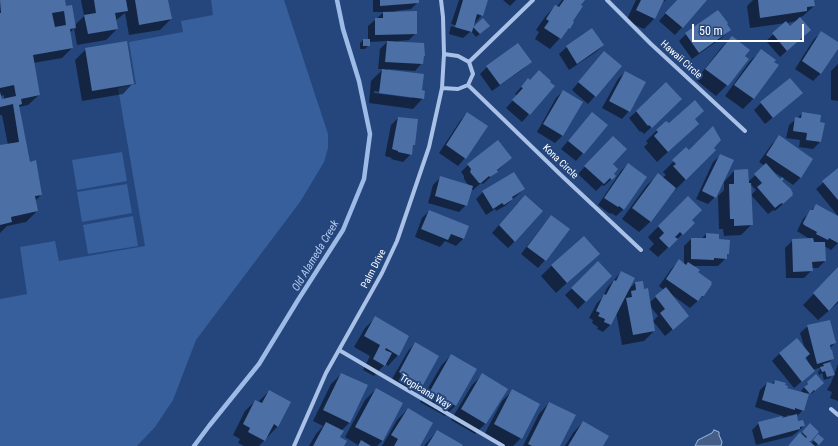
<!DOCTYPE html>
<style>
body{margin:0}
#map{position:relative;width:838px;height:446px;overflow:hidden;background:#24467d;font-family:"Roboto Condensed",sans-serif}
canvas{display:block}
.scale{position:absolute;left:692px;top:24px;width:112px;height:18px;box-sizing:border-box;border:2px solid #fff;border-top:0;padding-left:5px;font-size:12px;line-height:14px;white-space:nowrap;color:#fff;-webkit-text-stroke:3px #24467d;paint-order:stroke}
</style>
<div id="map">
<canvas width="838" height="446"></canvas>
<div class="scale">50 m</div>
</div>
<script>
const ctx = document.querySelector('canvas').getContext('2d');
ctx.lineJoin = 'round';
function fill(path, color) { ctx.fillStyle = color; ctx.fill(path, 'evenodd'); }
const poly = rows => new Path2D(rows.map(r => 'M' + r).join(''));
function strokePath(path, color, width, dash) { ctx.strokeStyle = color; ctx.lineWidth = width; ctx.lineCap = dash ? 'butt' : 'round'; ctx.setLineDash(dash || []); ctx.stroke(path); }
function write(font, color, halo, rows, align = 'center') {
  ctx.font = font + ' "Roboto Condensed",sans-serif'; ctx.lineWidth = 4; ctx.setLineDash([]); ctx.textBaseline = 'middle'; ctx.strokeStyle = halo; ctx.fillStyle = color; for (const [text, x, y, turn = 0] of rows) {
    ctx.save(); ctx.translate(x, y); ctx.rotate((+turn || 0) * Math.PI / 180); ctx.textAlign = isNaN(turn) ? turn : align; if (halo) ctx.strokeText(text, 0, 0); ctx.fillText(text, 0, 0); ctx.restore();
  }
}
fill(poly([
 [211,0,284,0,328,134,328,148,324,162,300,202,196,340,173,400,155,427,137,446,0,446,0,299,27,294,20,247,55,241,59,261,145,246,118,88,136,84,129,42,183,32,181,21,213,15],
 [122,152,127,181,77,190,72,160],
 [127,184,132,213,82,222,77,192],
 [133,216,138,246,88,254,83,225]
]), '#375f9b');
const water = poly([
 [714,430,719,432,719,435,722,442,721,446,695,446,698,440,712,433,714,430]
]);
fill(water, '#445e86');
strokePath(water, '#9dbbe6', 1);
fill(poly([
 [0,0,64,0,65,7,74,26,84,16,81,0,167,0,171,19,160,30,129,35,125,13,115,21,117,29,106,40,77,45,74,28,70,33,72,48,62,58,33,63,39,95,28,105,19,107,29,163,41,195,35,201,37,211,26,222,7,226,0,233,0,146,8,145,2,115,0,115],
 [4,95,4,99,1,100,0,96],
 [373,0,418,0,418,2,411,9,396,11,396,12,416,33,409,40,399,41,399,42,422,63,415,71,388,69,388,71,421,91,423,98,413,109,369,103,371,81,383,69,378,69,380,49,388,41,369,42,369,45,365,49,360,49,360,43,363,40,368,40,368,26,384,12,373,12],
 [374,91,412,96,412,98,374,93],
 [459,0,487,0,482,15,475,23,473,22,471,31,474,27,486,29,476,37,471,31,463,38,449,34,451,26,468,31,468,29,451,24],
 [503,0,516,0,510,6],
 [562,0,584,0,569,28,550,49,535,39,539,32,536,30,545,17,555,6,557,7],
 [636,0,666,0,663,2,654,19,644,29,626,21],
 [677,0,706,0,675,35,659,21],
 [753,0,813,0,814,6,803,16,799,18,810,30,780,57,766,41,786,23,750,28,747,6],
 [797,21,790,27,787,23],
 [726,24,730,30,723,37,692,59,679,41,686,34],
 [592,29,603,45,596,52,569,70,559,54,567,47],
 [822,32,838,43,838,47,820,74,813,81,795,69,814,39],
 [732,37,744,56,748,59,727,85,716,96,696,80,721,48],
 [86,49,133,83,123,94,82,101,75,60],
 [761,51,754,98,743,109,725,96,750,61],
 [597,60,621,66,588,104,572,90],
 [530,62,523,69,492,91,480,74,487,67],
 [838,64,838,101,831,100,831,71],
 [625,72,645,83,629,111,622,119,602,108,618,79],
 [530,81,549,82,554,86,522,122,506,108,517,96,515,94,521,87],
 [563,91,562,136,555,143,537,132,556,98],
 [794,100,765,124,754,110,761,103],
 [674,106,644,134,641,131,640,132,629,118,637,111],
 [467,113,465,158,458,166,439,153,460,121],
 [592,113,607,125,576,161,561,149],
 [803,113,819,123,824,123,820,142,813,149,799,147,800,140,786,138,789,125],
 [398,118,414,145,412,146,411,154,403,162,391,159,392,158,385,156,391,125],
 [694,120,698,124,657,162,644,147,648,143,646,141,657,130,669,125],
 [779,137,812,159,800,178,793,185,783,178,781,181,785,202,775,211,774,210,772,211,768,214,751,195,756,190,750,184,752,224,741,235,724,236,723,229,719,229,718,196,724,190,724,182,734,171,748,182,765,166,759,162,772,144],
 [774,172,783,178,780,180],
 [606,144,612,174,615,176,604,186,602,185,596,191,578,174],
 [712,147,715,150,675,190,674,189,650,222,639,232,622,219,647,185,658,175,662,178,666,175,663,172,686,149,689,152],
 [721,155,715,197,708,204,696,199,713,162],
 [511,158,483,184,481,183,473,190,471,189,466,205,459,212,428,203,433,185,440,178,469,186,464,179,464,176,461,172,468,165],
 [628,164,624,209,616,216,611,213,610,214,598,205,621,171],
 [838,170,838,216,816,189],
 [524,189,505,206,496,211,495,209,486,215,476,199,483,192],
 [688,197,691,220,694,223,658,257,649,249,654,244,648,237],
 [518,203,515,241,508,248,492,233],
 [816,206,838,217,838,243,831,250,824,246,825,261,818,268,812,268,812,270,804,278,786,278,785,248,793,240,811,240,797,231,803,219],
 [429,211,464,238,456,246,445,241,440,247,415,237,422,218],
 [551,217,568,230,545,260,538,268,521,254,544,224],
 [706,234,718,240,728,253,726,256,726,258,718,266,693,266,696,272,704,295,690,308,672,295,688,316,665,336,653,321,658,316,650,306,654,331,644,341,622,345,616,312,610,325,603,332,597,329,598,327,592,323,593,320,589,318,597,303,602,298,607,288,621,272,628,290,635,283,642,282,643,290,649,303,664,290,659,286,672,268,679,261,684,264,684,246,691,239,701,239],
 [598,254,556,293,541,276,552,265],
 [598,263,611,276,578,309,565,295],
 [838,269,838,303,818,320,803,305],
 [375,318,398,355,388,366,385,364,374,376,363,370,370,356,354,347,365,328],
 [808,326,835,343,830,348,833,359,829,362,833,374,830,378,824,380,822,373,819,375,818,372,822,367,813,370,814,371,794,388,772,361,780,353,805,349,800,333],
 [806,356,809,365,804,358],
 [415,343,438,356,422,385,415,392,392,379,408,351],
 [451,355,456,405,445,416,420,402,441,366],
 [838,364,838,401,830,398,832,392,827,390,831,383],
 [341,374,366,386,349,423,341,431,339,438,343,446,309,446,316,434,323,426,313,421,331,384],
 [482,375,506,389,485,424,475,434,451,420,472,385],
 [775,381,786,388,804,394,801,391,808,383,820,387,811,394,810,392,808,394,803,410,796,417,798,422,804,426,796,433,792,436,756,445,752,430,759,423,792,416,788,415,786,417,755,407,760,390,767,383,772,384],
 [376,389,402,403,382,441,377,446,357,446,358,445,345,437,365,400],
 [269,391,278,426,259,446,244,446,238,443,240,439,233,435,245,411,255,401,258,402],
 [512,391,539,405,521,438,513,446,504,446,484,435,502,401],
 [549,403,559,446,523,446,539,414],
 [408,409,418,446,382,446,397,420],
 [583,422,602,446,565,446,573,433],
 [810,425,818,432,809,442,811,444,815,439,822,439,816,446,788,446],
 [437,431,461,446,424,446]
]), '#0007');
strokePath(poly([
 [194,446,209,426,259,364,298,300,343,230,364,179,370,134,359,81,343,29,337,0]
]), '#9dbbe6', 4.5);
fill(poly([
 [0,0,65,0,66,6,72,5,76,28,70,29,73,48,33,55,40,95,21,99,22,104,19,105,30,162,36,160,42,195,35,196,38,211,11,217,12,222,0,225,0,145,19,142,13,104,0,107,0,92,2,99,16,96,14,85,0,88,0,13,1,13],
 [64,11,66,25,55,27,52,13],
 [94,0,126,0,128,11,115,13,118,29,88,34,84,15,96,13],
 [135,0,168,0,172,19,139,25],
 [380,0,419,0,419,3,380,6],
 [463,0,488,0,483,16,477,14,472,32,455,27],
 [564,0,585,0,581,5,583,6,573,21,574,22,570,29,569,28,561,39,544,28,549,21,546,19,555,5,559,7],
 [641,0,664,0,655,19,636,10],
 [677,0,707,0,683,28,665,13],
 [758,0,814,0,815,6,807,7,807,11,760,18],
 [718,10,728,23,727,24,731,30,699,53,685,33],
 [417,11,417,34,375,35,375,18,383,18,383,12],
 [800,17,811,30,787,51,772,33,786,21,790,26],
 [483,18,490,26,480,34,473,27],
 [592,28,604,45,577,64,566,46],
 [821,31,838,42,838,49,821,74,802,61],
 [732,36,750,50,745,56,749,59,728,86,705,69],
 [363,39,370,39,370,46,363,46],
 [127,41,134,84,92,91,85,48],
 [387,41,424,43,425,56,424,56,423,64,385,62],
 [518,43,532,62,500,85,486,66],
 [761,49,776,60,774,62,779,65,754,99,734,85],
 [604,51,622,66,596,97,578,82],
 [382,69,424,74,422,90,425,91,424,99,379,93],
 [539,70,551,81,550,82,555,86,530,115,512,100,523,88,521,87,528,78,530,80],
 [625,71,646,82,630,112,609,101],
 [790,78,803,93,773,118,760,102],
 [666,82,682,99,652,128,649,125,648,126,636,111],
 [563,90,583,102,563,136,543,124],
 [695,100,704,111,695,119,699,124,668,152,654,136,658,132,656,130,666,121,669,123],
 [467,112,488,126,466,159,446,145],
 [592,112,608,125,584,154,568,141],
 [802,112,821,115,820,122,825,123,821,142,806,140,807,133,793,131,795,117,801,118],
 [398,117,418,119,415,145,413,145,412,155,398,152,398,151,392,149],
 [713,126,721,140,714,148,716,150,686,180,673,166,676,164,672,160,686,147,689,150],
 [779,135,813,159,801,178,766,155],
 [613,136,627,149,613,164,618,169,614,174,616,176,612,180,610,178,604,184,584,166],
 [498,140,512,158,497,170,498,172,490,177,489,176,481,183,479,183,470,172,471,169,467,164],
 [720,154,734,160,716,198,702,191],
 [628,163,647,177,624,210,619,206,618,207,604,198],
 [766,163,780,179,782,177,784,179,782,181,792,190,791,190,793,193,792,194,793,195,783,204,782,203,780,204,775,208,757,187,762,183,754,174],
 [838,168,838,200,822,181],
 [748,169,749,183,751,183,753,225,734,226,734,219,730,219,729,184,734,184,734,170],
 [514,172,525,189,512,197,513,199,504,205,502,203,493,209,482,191],
 [658,173,676,188,651,222,632,208],
 [440,176,473,186,467,206,435,196],
 [525,195,543,211,515,242,499,225],
 [688,196,702,210,692,220,695,223,683,235,680,232,675,237,678,239,669,248,659,238,664,233,658,226],
 [816,204,838,216,838,243,829,238,828,240,816,234,817,232,804,225,803,223,810,210,813,210],
 [429,210,469,226,464,239,451,234,448,240,421,229],
 [551,215,570,229,546,261,527,247],
 [706,233,719,234,719,239,730,240,729,254,727,254,727,259,714,258,714,260,691,259,691,238,706,238],
 [584,236,600,254,567,283,551,265],
 [813,238,814,242,825,242,826,261,812,262,813,271,793,272,792,239],
 [679,259,686,265,688,262,700,270,698,272,712,282,711,283,712,284,704,296,702,296,698,301,666,279],
 [598,261,612,276,586,302,571,288],
 [838,267,838,301,829,311,813,293],
 [621,271,635,278,611,325,604,322,605,319,598,316,600,313,596,311,604,294,606,295,614,280,616,281],
 [643,281,644,289,648,288,655,331,633,335,626,298,632,297,631,291,636,290,635,282],
 [666,287,689,316,673,330,660,313,665,309,655,296],
 [375,316,409,336,399,356,386,348,385,350,392,353,385,366,373,359,380,345,364,336],
 [830,320,836,343,830,345,831,350,832,350,834,359,817,364,807,325],
 [797,338,810,354,805,358,815,371,802,382,779,353],
 [415,342,439,356,423,385,399,372],
 [451,354,477,369,456,406,430,391],
 [830,362,835,375,827,377,825,371,822,372,820,367,824,366,823,364],
 [341,373,368,385,350,423,323,410],
 [482,373,508,389,486,424,461,409],
 [816,374,824,383,815,391,814,390,810,394,804,387,808,384,807,382],
 [775,380,786,383,785,385,788,386,787,388,809,394,804,411,795,408,795,410,762,400,767,382,774,384],
 [376,388,403,403,383,441,355,427],
 [512,389,540,404,522,439,494,424],
 [269,390,291,402,278,427,274,424,265,441,248,432,250,428,243,424,255,400,262,403],
 [549,402,576,415,560,446,532,446,528,444],
 [408,408,433,423,420,446,394,446,398,439,391,435],
 [797,414,798,421,803,420,805,426,800,427,800,429,763,439,758,422,782,416,782,418],
 [583,421,609,436,603,446,568,446],
 [326,422,344,431,340,437,347,441,344,446,313,446],
 [810,423,819,432,811,441,809,441,815,446,788,446,800,432,806,438,807,437,802,432],
 [437,430,463,445,462,446,427,446],
 [818,434,824,439,819,445,813,440],
 [361,440,371,446,358,446]
]), '#4c70a6');
strokePath(poly([
 [607,0,651,44,745,131],
 [469,62,533,0],
 [468,85,563,177,641,250],
 [442,88,458,89,468,85,473,74,469,62,458,56,444,54],
 [339,350,503,446],
 [831,409,838,415],
 [294,446,326,373,382,273,397,241,429,147,442,88,444,54,443,17,441,0]
]), '#a9c1e6', 4);
write('10px', '#fff', '#24467d', [
 ["Hawaii Circle",681,60,42],
 ["Kona Circle",560,162,44],
 ["Palm Drive",374,269,-63],
 ["Tropicana Way",425,392,31]
]);
write('italic 11px', '#b4cbed', '#24467d', [
 ["Old Alameda Creek",316,256,-59]
]);
</script>
